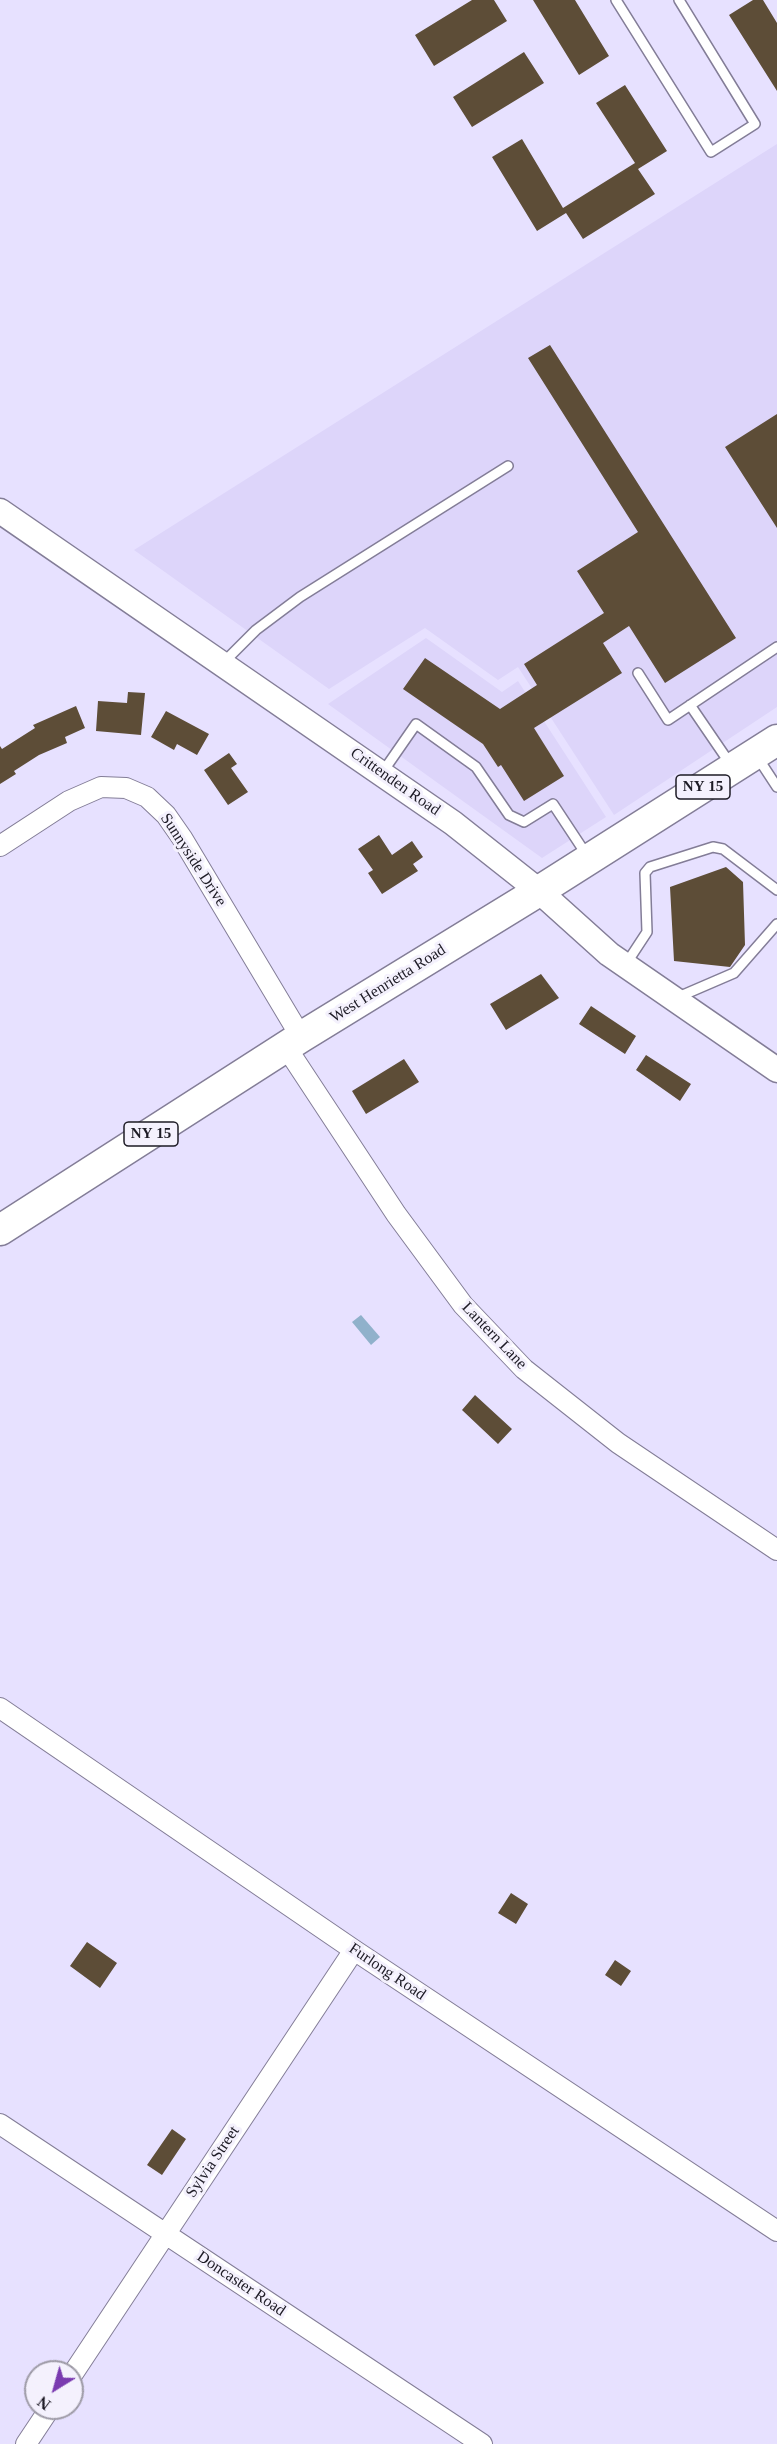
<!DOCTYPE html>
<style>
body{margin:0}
#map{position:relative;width:777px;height:2444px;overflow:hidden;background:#e7e1ff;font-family:"Times New Roman",serif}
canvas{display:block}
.north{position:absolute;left:24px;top:2360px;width:60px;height:60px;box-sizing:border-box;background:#f4f1fd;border:2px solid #9e9ba7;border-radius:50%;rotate:217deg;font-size:16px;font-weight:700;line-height:24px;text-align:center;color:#1d1b25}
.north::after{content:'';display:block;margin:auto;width:21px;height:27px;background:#7a3bb0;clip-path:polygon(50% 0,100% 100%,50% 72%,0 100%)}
</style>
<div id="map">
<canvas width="777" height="2444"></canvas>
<div class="north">N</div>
</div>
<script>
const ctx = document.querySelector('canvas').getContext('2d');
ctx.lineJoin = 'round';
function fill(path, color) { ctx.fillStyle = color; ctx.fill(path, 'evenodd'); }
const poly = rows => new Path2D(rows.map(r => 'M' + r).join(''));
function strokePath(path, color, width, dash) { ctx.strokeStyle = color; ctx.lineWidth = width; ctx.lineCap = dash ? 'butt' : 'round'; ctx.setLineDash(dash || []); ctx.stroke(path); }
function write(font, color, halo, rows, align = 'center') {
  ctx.font = font + ' "Times New Roman",serif'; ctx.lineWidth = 6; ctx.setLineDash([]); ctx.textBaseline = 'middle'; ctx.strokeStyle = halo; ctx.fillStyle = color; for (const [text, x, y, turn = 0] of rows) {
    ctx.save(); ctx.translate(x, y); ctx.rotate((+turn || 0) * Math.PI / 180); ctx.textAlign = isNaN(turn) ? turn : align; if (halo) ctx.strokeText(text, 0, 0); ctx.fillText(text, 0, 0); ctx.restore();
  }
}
fill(poly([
 [777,144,777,707,614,815,518,667,498,680,425,628,329,689,134,550],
 [426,638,502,692,518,681,606,817,542,858,328,704]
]), '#ddd5fa');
fill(poly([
 [361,1315,380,1337,371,1345,352,1322]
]), '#90b1cb');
fill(poly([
 [472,0,494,0,507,21,434,66,415,35],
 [533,0,575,0,609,56,579,75],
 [753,0,763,0,777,23,777,91,729,15],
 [524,52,544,83,472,127,453,97],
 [625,85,667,151,638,169,655,194,583,239,566,213,537,231,492,157,522,139,563,208,635,163,596,103],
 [550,345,736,638,665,683,629,626,603,643,622,673,534,728,564,776,524,801,501,765,498,767,483,744,403,689,425,658,500,709,537,685,524,664,604,613,577,571,638,532,528,358],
 [777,414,777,528,725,447],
 [128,692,145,693,141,735,96,731,98,701,127,703],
 [76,706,85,728,65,737,67,743,39,755,14,771,16,774,0,784,0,746,2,749,35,728,33,725],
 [166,711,209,734,197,755,177,744,174,750,151,737],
 [229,753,237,764,231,768,248,792,228,805,204,770],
 [379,835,392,855,412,841,423,857,413,864,418,871,382,894,368,873,373,870,358,849],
 [726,867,743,882,745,945,730,967,674,961,670,887],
 [541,974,559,998,506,1030,490,1004],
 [591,1006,636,1036,625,1054,579,1024],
 [646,1055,691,1084,680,1101,636,1070],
 [404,1059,419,1082,366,1114,352,1091],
 [475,1395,512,1429,498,1444,462,1410],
 [511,1893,528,1904,516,1924,498,1913],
 [87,1942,117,1963,100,1988,70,1966],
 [615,1960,631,1971,621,1986,605,1975],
 [172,2129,186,2139,162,2175,147,2165]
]), '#5d4d37');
const service = poly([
 [616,0,711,152,755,124,679,0],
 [223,663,256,630,300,597,508,466],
 [638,673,668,720,777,647],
 [690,705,731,765],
 [758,758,777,787],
 [382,773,416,724,476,767,509,815,524,822,553,804,588,857],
 [626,964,647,932,645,873,650,867,713,847,723,849,777,890],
 [676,998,734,973,777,924]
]);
const minor = poly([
 [0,846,69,801,101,787,126,788,147,797,166,815,182,838,301,1037],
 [286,1047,396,1214,463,1305,524,1369,618,1443,777,1550],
 [0,1708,354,1950,777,2231],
 [0,2124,482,2444],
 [72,2375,354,1950],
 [26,2444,50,2408]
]);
const tertiary = poly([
 [0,511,453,823,539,891,609,954,777,1070]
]);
const primary = poly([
 [0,1230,301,1037,539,891,777,740]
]);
strokePath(service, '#837d97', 12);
strokePath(minor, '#837d97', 22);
strokePath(tertiary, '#837d97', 27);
strokePath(primary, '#837d97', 33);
strokePath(service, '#fff', 9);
strokePath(minor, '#fff', 20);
strokePath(tertiary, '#fff', 24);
strokePath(primary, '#fff', 30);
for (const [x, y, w] of [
 [703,787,54],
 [151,1134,54]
]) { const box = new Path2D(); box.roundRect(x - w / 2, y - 12, w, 24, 4.5); ctx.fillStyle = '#f4f1fd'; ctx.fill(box); strokePath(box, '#1d1b25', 1.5); }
write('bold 15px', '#1d1b25', null, [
 ["NY 15",703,787],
 ["NY 15",151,1134]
]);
write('16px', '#1d1b25', '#f4f1fd', [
 ["Crittenden Road",395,782,35],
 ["Sunnyside Drive",193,860,57],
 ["West Henrietta Road",388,984,-32],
 ["Lantern Lane",494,1336,46],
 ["Furlong Road",387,1972,34],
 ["Sylvia Street",213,2162,-56],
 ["Doncaster Road",241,2284,34]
]);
</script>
